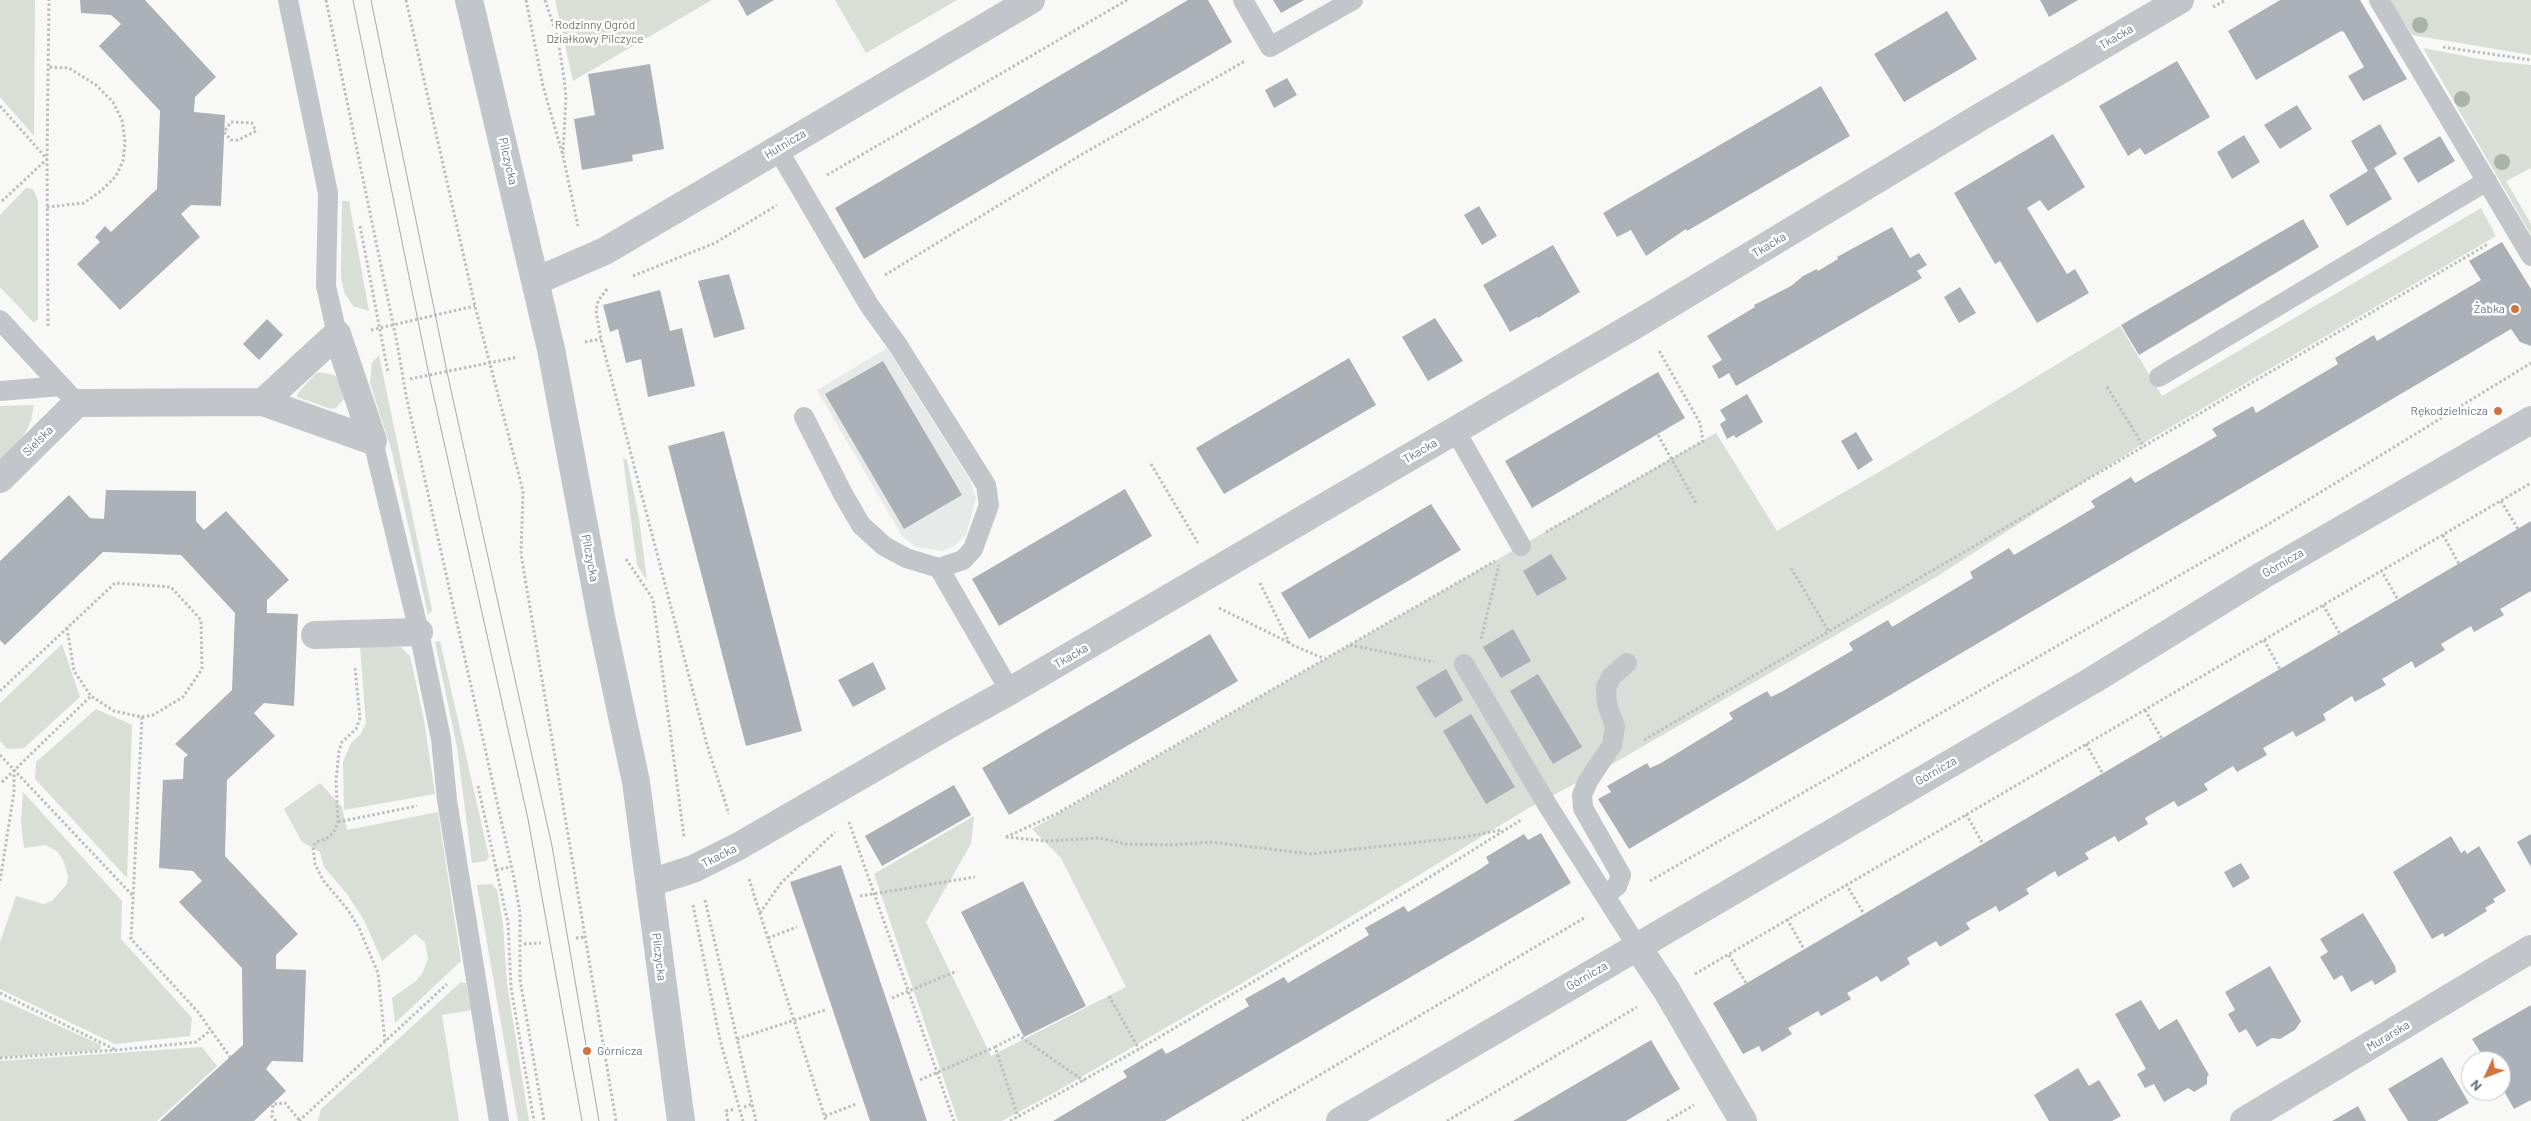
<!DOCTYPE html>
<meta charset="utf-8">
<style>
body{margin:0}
#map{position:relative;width:2531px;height:1121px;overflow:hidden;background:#f8f8f6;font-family:Barlow,sans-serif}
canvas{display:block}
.north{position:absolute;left:2461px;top:1051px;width:50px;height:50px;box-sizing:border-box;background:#fff;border:1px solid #c4c8cd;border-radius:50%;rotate:227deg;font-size:14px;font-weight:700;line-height:20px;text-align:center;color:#6b7583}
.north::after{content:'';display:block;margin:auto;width:18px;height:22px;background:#cf743f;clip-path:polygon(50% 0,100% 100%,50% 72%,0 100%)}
</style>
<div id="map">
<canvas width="2531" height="1121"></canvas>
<div class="north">N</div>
</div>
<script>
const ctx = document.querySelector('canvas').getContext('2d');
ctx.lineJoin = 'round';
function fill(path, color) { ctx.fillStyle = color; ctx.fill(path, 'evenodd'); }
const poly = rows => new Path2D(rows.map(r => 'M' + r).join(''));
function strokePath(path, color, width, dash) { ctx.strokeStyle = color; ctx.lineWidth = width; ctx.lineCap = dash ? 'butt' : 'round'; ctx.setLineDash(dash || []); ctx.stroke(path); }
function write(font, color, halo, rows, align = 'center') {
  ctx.font = font + ' Barlow,sans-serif'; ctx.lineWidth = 5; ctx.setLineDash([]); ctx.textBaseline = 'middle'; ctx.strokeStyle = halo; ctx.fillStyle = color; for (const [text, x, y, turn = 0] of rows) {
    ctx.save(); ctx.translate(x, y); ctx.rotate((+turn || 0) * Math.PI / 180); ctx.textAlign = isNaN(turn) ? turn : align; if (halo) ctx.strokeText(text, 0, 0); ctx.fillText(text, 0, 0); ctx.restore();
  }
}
fill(poly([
 [887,348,970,480,976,498,966,535,954,546,943,551,916,547,902,536,817,390]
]), '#e8eae9');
fill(poly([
 [0,0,35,0,34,136,0,97],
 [555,0,712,0,573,81],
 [835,0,957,0,866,53],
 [2390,0,2531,0,2531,55,2412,35],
 [2423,48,2485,60,2531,65,2531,168,2506,181,2531,224,2531,235],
 [26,188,33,189,38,201,38,319,34,323,0,287,0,215],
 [342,201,349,201,369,311,353,306,344,292,341,277],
 [2481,208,2496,236,2147,441,1933,579,1614,763,1527,809,1239,985,1059,1090,1002,1121,958,1121,874,874,974,816,971,844,926,922,991,1056,1126,987,1061,858,1032,829,1716,433,1777,531,1891,465,2120,326,2162,396],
 [379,355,432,610,428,615,392,452,370,383,372,363],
 [320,372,334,375,340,380,344,399,336,408,331,409,297,397,297,394,315,374],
 [34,405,31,421,24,435,0,461,0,406],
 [623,458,627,460,639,518,647,581,637,565],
 [440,641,489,857,486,861,472,863,457,747,435,642],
 [62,644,80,697,24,748,7,749,0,741,0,703],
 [360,647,401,647,410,656,424,720,435,794,344,810,343,762,351,743,361,734,366,723],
 [96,709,132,725,127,878,35,779,36,762],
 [320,783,342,807,347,830,438,812,461,961,395,1023,392,998,416,981,423,972,428,959,425,942,415,934,382,961,364,920,347,894,324,867,320,852,302,842,284,809],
 [23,792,122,901,121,939,192,1018,190,1036,115,1044,0,989,0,942,16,896,43,904,52,901,67,884,68,876,64,862,57,851,45,845,24,848,21,822],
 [492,884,497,890,503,924,507,984,529,1121,518,1121,477,885],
 [461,982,466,983,471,1010,442,1015,459,1121,318,1121,321,1109],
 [0,999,101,1045,100,1050,0,1057],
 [202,1047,217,1066,157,1121,0,1121,0,1061]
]), '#d9ded7');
fill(poly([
 [80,0,145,0,216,77,195,97,194,112,225,115,221,206,191,205,181,214,200,237,120,310,77,264,100,242,95,237,105,226,111,232,157,189,160,111,99,46,121,24,111,15,81,13],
 [738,0,774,0,747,16],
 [1188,0,1208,0,1232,42,864,259,835,208],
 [1273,0,1304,0,1281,13],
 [2040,0,2078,0,2049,17],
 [2280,0,2360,0,2407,79,2363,101,2348,76,2364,67,2344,32,2341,31,2256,80,2228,31],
 [1947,11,1977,59,1904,102,1874,54],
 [2177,61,2210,117,2145,155,2140,148,2128,156,2099,106],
 [650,64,664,149,632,155,633,161,582,170,574,119,595,115,588,74],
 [1287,78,1297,95,1274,108,1265,90],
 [1821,86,1850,136,1687,231,1686,229,1646,256,1631,230,1617,237,1603,213],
 [2297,105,2312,129,2280,149,2264,125],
 [2380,124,2397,154,2374,168,2392,199,2347,226,2329,195,2368,171,2351,141],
 [2053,134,2085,187,2048,211,2040,200,2027,208,2067,274,2075,269,2089,293,2037,323,2000,261,1995,264,1954,193],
 [2244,135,2260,162,2232,179,2217,152],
 [2440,136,2455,161,2418,183,2403,158],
 [1479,206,1497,236,1482,245,1464,215],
 [2303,219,2319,247,2139,355,2121,325],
 [1892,227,1910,258,1919,253,1927,265,1917,271,1922,278,1736,386,1729,373,1719,379,1712,366,1722,360,1707,336,1755,307,1754,305,1791,286,1803,276,1817,269,1818,271,1838,259,1837,257],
 [2502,242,2531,289,2531,346,2520,342,2511,329,1629,849,1598,799,1611,792,1607,786,1647,763,1650,768,1661,763,1733,719,1729,713,1767,691,1771,697,1783,691,1853,650,1849,643,1888,620,1892,627,1973,578,1970,572,2009,548,2014,555,2095,507,2091,501,2131,477,2135,483,2217,436,2212,429,2253,406,2256,413,2338,364,2335,358,2374,335,2377,341,2481,280,2469,261],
 [1553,245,1580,292,1538,318,1537,317,1510,332,1483,285],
 [729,274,745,329,714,338,698,281],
 [1960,287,1976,313,1959,323,1944,297],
 [660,290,670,331,682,328,695,386,648,397,641,359,626,363,618,329,610,332,603,305],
 [1435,318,1463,361,1428,381,1402,337],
 [267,319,283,335,259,360,243,344],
 [1349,358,1376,405,1224,494,1196,448],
 [883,361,962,495,904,529,825,394],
 [1658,372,1685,418,1532,508,1505,461],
 [1747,394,1763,422,1736,438,1734,435,1727,439,1720,424,1726,420,1720,410],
 [724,431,802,731,746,746,668,446],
 [1856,432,1873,460,1858,470,1841,441],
 [1125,489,1152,536,999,626,972,579],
 [106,490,196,491,196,521,204,530,226,511,289,580,267,600,267,613,298,614,294,706,264,703,254,713,275,736,227,780,225,856,298,934,276,955,276,969,306,970,303,1062,272,1061,266,1069,286,1091,254,1121,160,1121,243,1045,242,968,179,902,202,881,193,871,159,868,163,780,183,779,184,758,188,755,175,744,232,690,235,613,181,555,103,552,5,645,0,640,0,561,69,495,90,518,104,519],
 [1431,504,1461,550,1309,639,1281,593],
 [2531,521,2531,591,2500,609,2504,615,2474,632,2471,626,2441,644,2445,650,2415,668,2412,661,2382,679,2386,685,2355,702,2352,696,2323,714,2326,720,2296,737,2293,731,2263,748,2267,755,2237,772,2233,766,2204,784,2208,790,2178,807,2174,801,2145,818,2148,824,2118,842,2115,836,2085,853,2089,859,2058,877,2055,871,2026,889,2029,894,1999,912,1996,906,1966,923,1970,929,1940,947,1936,941,1907,958,1910,964,1881,982,1877,976,1847,993,1851,999,1821,1016,1818,1011,1788,1028,1792,1034,1762,1052,1759,1046,1743,1054,1713,1003],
 [1551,554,1567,579,1537,596,1523,571],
 [1513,629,1531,661,1501,678,1483,647],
 [1210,634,1238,681,1009,815,982,768],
 [873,662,886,689,853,707,838,680],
 [1446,669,1463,700,1435,718,1416,687],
 [1538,674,1582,747,1553,764,1510,691],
 [1471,714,1515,787,1486,804,1443,731],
 [954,785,971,815,882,866,865,836],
 [1541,833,1571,883,1165,1121,1053,1121,1127,1077,1123,1071,1162,1048,1166,1054,1179,1047,1249,1006,1245,999,1284,977,1288,983,1369,935,1365,928,1404,906,1408,912,1477,871,1489,863,1486,857,1524,834,1528,840],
 [2531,834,2531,867,2517,842],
 [2451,836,2461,853,2465,850,2467,854,2479,846,2506,891,2493,899,2495,902,2485,908,2487,911,2445,937,2443,933,2432,939,2393,872],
 [2241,863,2250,878,2233,888,2224,872],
 [841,865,898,1034,927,1121,870,1121,790,882],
 [1023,881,1086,1006,1024,1037,961,912],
 [2363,913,2395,966,2396,972,2375,985,2372,980,2351,992,2342,975,2334,980,2320,957,2328,952,2320,939],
 [2270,966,2301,1021,2295,1030,2280,1039,2272,1038,2257,1047,2246,1029,2239,1033,2228,1014,2235,1010,2225,992],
 [2141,1000,2159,1030,2177,1019,2209,1075,2207,1077,2207,1084,2194,1092,2188,1088,2164,1102,2154,1084,2145,1088,2137,1074,2146,1069,2115,1014],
 [2531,1005,2531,1100,2514,1109,2501,1086,2501,1061,2486,1061,2472,1039],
 [1651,1040,1680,1089,1626,1121,1513,1121],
 [2442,1057,2469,1103,2437,1121,2408,1121,2388,1089],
 [2078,1068,2089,1086,2099,1080,2121,1116,2112,1121,2049,1121,2034,1095],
 [2358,1106,2366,1121,2332,1121]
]), '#acb1b7');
strokePath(poly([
 [326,0,397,343,406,395,514,878,520,913,520,979,544,1121],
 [406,0,475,306,523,491,521,554,616,1121],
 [526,0,543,86,563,156,578,226],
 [545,0,558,39,564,78,566,97,563,154],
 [2213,7,2226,0],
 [2443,47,2531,60],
 [0,106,47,159,0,203],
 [231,122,252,123,256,131,238,140,231,140,224,132,231,122],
 [827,175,1127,0],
 [47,207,84,203,101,191,116,176,123,161,125,142,122,120,113,102,96,85,69,68,48,67],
 [360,226,388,372],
 [885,275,1079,156,1245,61],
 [633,276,715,243,777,205],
 [607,289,598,301,596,311,601,339,707,745,729,814],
 [48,326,47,159,49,0],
 [371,330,475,306],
 [585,342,601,339],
 [410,379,518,357],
 [2107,387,2144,447],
 [1658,435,1696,503],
 [1151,464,1198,543],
 [2501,501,2518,529],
 [1546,532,1703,441,1700,423,1658,349],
 [2443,535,2459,564],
 [626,559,653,599,684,837],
 [1791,568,1829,632],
 [2381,570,2398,600],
 [1260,583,1290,644,1323,658],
 [2323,605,2340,634],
 [1219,608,1290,643],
 [67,628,74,671,91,696],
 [1481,639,1499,565],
 [2264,640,2280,669],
 [1350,645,1434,662],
 [355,668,360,718,356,729,342,742,339,751,336,781,338,822,334,832,326,839,316,842,313,847,315,864,323,880,348,910,359,928,378,973,385,1041],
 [0,691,115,583,171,587,201,620,202,669,183,697,153,715,142,717,114,711,91,696,0,784],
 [2145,710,2162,739],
 [142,717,131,939,198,1012,230,1057],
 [1644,740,2488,244],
 [2086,744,2103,774],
 [0,755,133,896],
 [478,786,508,923,511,988,534,1121],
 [1966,814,1983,844],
 [338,822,417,806],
 [849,822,954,1121],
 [1006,837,1058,813,1495,561],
 [1006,837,1046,841,1100,838,1126,844,1171,845,1210,842,1311,854,1465,837,1501,830],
 [496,870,511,867],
 [749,879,826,1121],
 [0,881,14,792,14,771],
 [1650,881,2272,522,2531,363],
 [1846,884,1864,914],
 [860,896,975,877],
 [705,900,756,1121],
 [693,905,720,1040,743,1121],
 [760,913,781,883,835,832],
 [1787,919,1804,949],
 [576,938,585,937],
 [768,938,797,927],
 [524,944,541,943],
 [1729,955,1746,983],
 [1695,974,2531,483],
 [0,993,116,1050],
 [1109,996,1139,1049],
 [892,998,957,971],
 [737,1039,825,1010],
 [995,1047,1018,1035,1084,1081],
 [0,1058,117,1050,196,1042,211,1030],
 [920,1080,995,1047,1018,1117],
 [744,1107,752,1104],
 [825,1116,856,1104],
 [276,1121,272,1117,273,1104,285,1103,300,1121],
 [299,1121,447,984],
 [728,1121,726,1111,735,1109],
 [1010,1121,1139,1049,1409,890,1521,820],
 [1242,1121,1584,918],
 [1447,1121,1637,1007],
 [1667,1121,1694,1105]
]), '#bcbec0', 3, [2.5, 2.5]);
strokePath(poly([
 [288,0,328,193,326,286,337,334],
 [1243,0,1270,47,1353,0],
 [2379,0,2531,256],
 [777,148,869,305,897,344,986,485,989,505,973,549,963,560,939,568],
 [0,320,77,403],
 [2159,377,2487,181],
 [0,391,61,386],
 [804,417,843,494,861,525,884,546,906,558,939,568,1010,691],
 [1455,430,1521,546],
 [373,441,419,632,441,739,447,800,499,1121],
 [1464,664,1548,806,1637,946],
 [1605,895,1617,886,1621,875,1583,808,1582,795,1588,781,1612,745,1615,727,1607,704,1606,687,1612,676,1627,663]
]), '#c2c5c9', 20);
strokePath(poly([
 [263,402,337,334,373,441],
 [0,479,77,403,263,402,373,441],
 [315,635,419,632],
 [650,883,693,869,739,846,945,727,1010,691,1642,321,1982,116,2180,0],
 [1637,946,1667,991,1743,1121],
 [2244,1121,2531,949]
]), '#c2c5c9', 28);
strokePath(poly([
 [469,0,551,349,602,622,636,782,681,1121],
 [536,281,605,251,1031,0],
 [1340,1121,2093,680,2263,575,2531,420]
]), '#c2c5c9', 28);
strokePath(poly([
 [353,0,429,375,528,819,582,1121],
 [371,0,447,372,552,846,599,1121]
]), '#a4a8ae', 1);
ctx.fillStyle = '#aab3a8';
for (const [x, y] of [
 [2420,25],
 [2462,99],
 [2502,162]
]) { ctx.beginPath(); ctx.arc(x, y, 8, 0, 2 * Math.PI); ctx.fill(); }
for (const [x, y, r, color] of [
 [2515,309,5,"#cf743f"],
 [2498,411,5,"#cf743f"],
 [587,1051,5,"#cf743f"]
]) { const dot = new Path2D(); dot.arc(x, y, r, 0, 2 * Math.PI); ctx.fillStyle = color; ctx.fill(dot); strokePath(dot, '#fff', 2); }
write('12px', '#6a7b69', '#fff', [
 ["Rodzinny Ogród",595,25],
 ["Działkowy Pilczyce",595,39]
]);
write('12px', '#6b7583', '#fff', [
 ["Tkacka",2116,37,-30],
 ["Hutnicza",785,144,-31],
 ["Pilczycka",508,161,77],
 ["Tkacka",1769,245,-31],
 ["Sielska",38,441,-45],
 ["Tkacka",1420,451,-30],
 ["Pilczycka",590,558,79],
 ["Górnicza",2283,563,-30],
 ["Tkacka",1071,656,-30],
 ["Górnicza",1936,771,-30],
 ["Tkacka",719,856,-27],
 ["Pilczycka",659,957,83],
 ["Górnicza",1587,976,-30],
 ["Murarska",2388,1036,-31]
]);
write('12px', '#6b7583', '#fff', [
 ["Żabka",2505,309],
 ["Rękodzielnicza",2488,411],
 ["Górnicza",597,1051,"left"]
], 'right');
</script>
